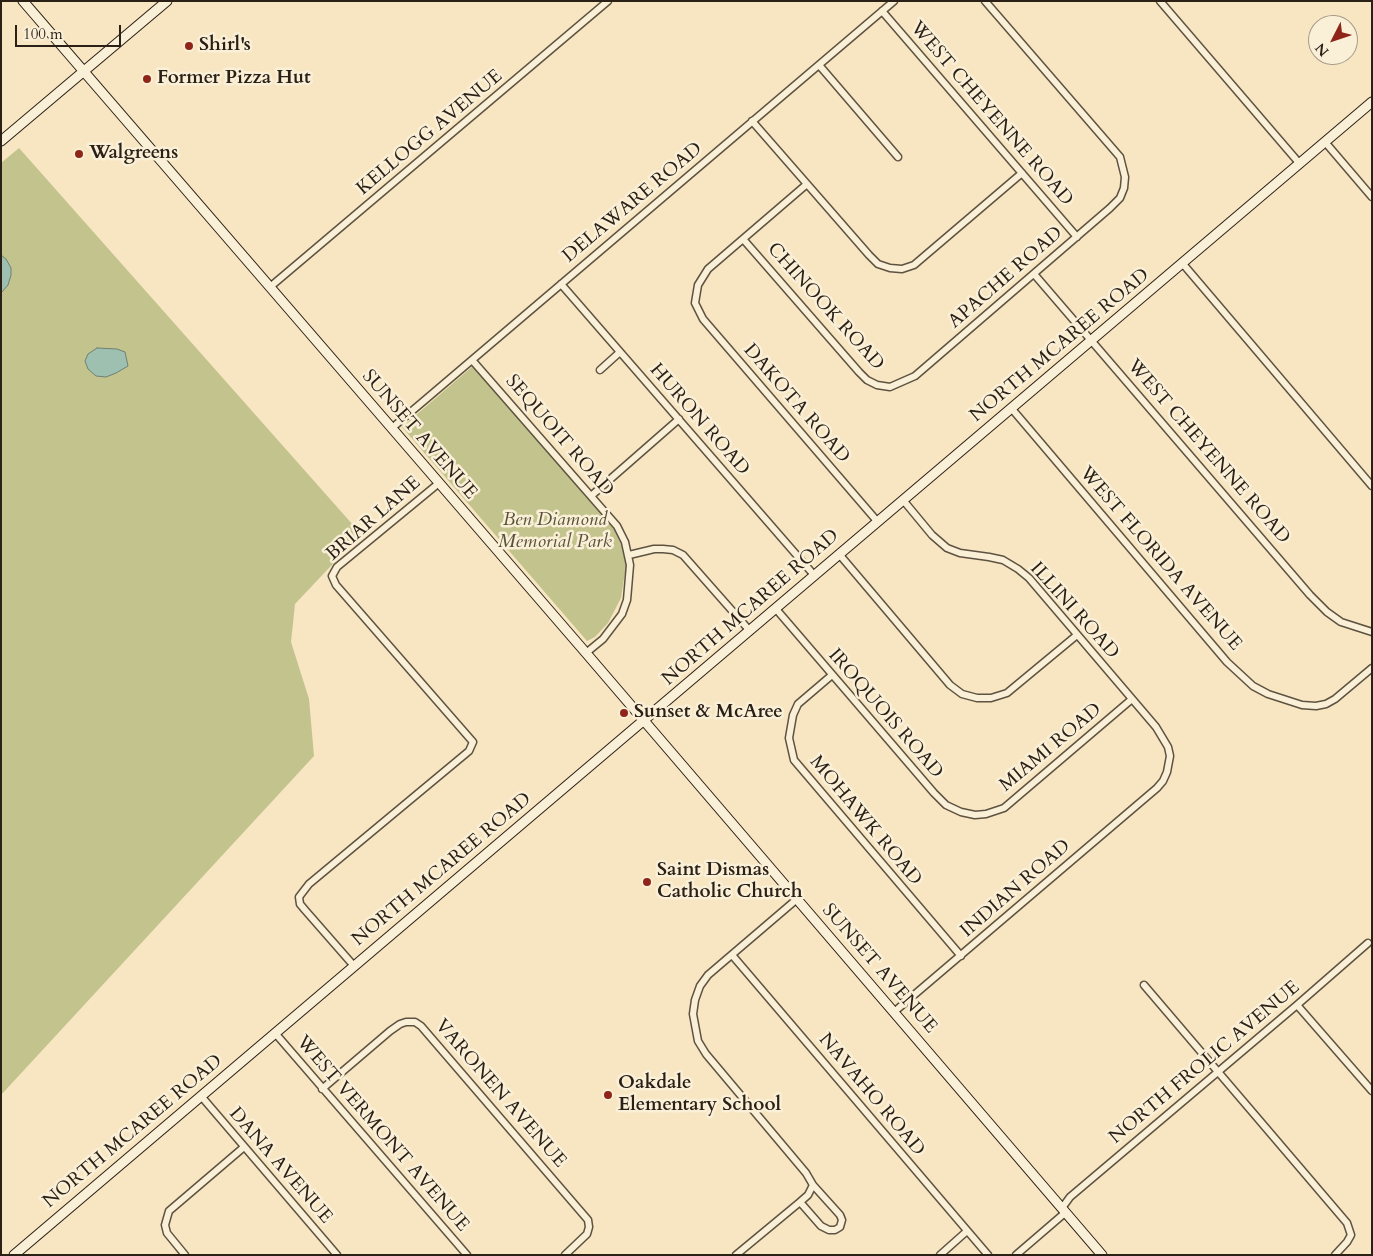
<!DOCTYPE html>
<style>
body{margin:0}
#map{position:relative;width:1373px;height:1256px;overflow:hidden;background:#f7e6c1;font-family:Cardo,serif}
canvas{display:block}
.frame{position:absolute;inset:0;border:2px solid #2b2016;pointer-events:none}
.north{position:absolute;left:1308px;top:15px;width:50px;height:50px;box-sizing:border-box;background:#faefd7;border:1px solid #a79c8a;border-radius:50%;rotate:229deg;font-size:14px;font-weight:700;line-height:20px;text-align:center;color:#2b2016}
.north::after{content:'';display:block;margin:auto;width:18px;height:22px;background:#8f2418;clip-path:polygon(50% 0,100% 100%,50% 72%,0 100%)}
.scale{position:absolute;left:15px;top:25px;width:106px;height:22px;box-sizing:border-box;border:2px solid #2b2016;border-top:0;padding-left:6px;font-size:15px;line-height:18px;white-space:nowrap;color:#2b2016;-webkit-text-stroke:4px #faefd7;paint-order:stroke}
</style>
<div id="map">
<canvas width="1373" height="1256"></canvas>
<div class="frame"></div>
<div class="north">N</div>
<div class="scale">100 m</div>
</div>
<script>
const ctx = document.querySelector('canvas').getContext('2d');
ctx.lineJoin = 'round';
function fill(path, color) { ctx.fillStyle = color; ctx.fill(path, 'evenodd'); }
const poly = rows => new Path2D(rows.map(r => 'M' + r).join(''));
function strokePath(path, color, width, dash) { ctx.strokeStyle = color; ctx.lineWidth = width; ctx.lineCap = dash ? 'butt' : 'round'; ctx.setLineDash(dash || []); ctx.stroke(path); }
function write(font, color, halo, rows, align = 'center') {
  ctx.font = font + ' Cardo,serif'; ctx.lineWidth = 5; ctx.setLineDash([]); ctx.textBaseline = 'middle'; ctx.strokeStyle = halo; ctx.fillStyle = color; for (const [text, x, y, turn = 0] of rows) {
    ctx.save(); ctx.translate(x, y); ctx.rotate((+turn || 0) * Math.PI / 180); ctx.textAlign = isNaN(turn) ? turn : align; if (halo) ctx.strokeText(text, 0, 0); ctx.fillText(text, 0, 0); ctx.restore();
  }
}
fill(poly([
 [19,148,361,534,295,604,291,642,309,699,314,756,1,1095,1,163],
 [473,366,614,529,622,547,626,566,621,598,608,623,595,637,587,641,402,427]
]), '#c3c38e');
const water = poly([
 [1,255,6,259,11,268,11,275,8,285,1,293,1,255],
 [97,348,117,349,125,352,128,366,116,373,106,377,96,376,88,369,85,361,88,354,97,348]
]);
fill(water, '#9dc0b1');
strokePath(water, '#6f8073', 1);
const street = poly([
 [1160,1,1300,164],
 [882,11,1077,237],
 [819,65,898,157],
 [752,121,869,255,878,264,890,268,902,269,914,265,1022,173],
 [1325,142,1372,197],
 [807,184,708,269,698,285,695,303,703,319,877,521],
 [743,239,859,372,867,380,877,385,890,387,915,376,1110,208,1120,198,1124,188,1125,177,1120,157,985,1],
 [1183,264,1372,486],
 [1034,274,1310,595,1327,612,1341,622,1372,632],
 [561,284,814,575],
 [270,287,608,1],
 [472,360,617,526,625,542,630,565,627,600,622,614,603,639,586,653],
 [600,370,620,352],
 [1012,409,1227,662,1253,686,1268,694,1302,705,1316,706,1326,704,1335,699,1372,668],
 [392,428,894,1],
 [591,496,679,419],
 [839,554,950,685,962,694,977,698,991,698,1007,693,1077,635],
 [629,555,654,549,663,549,673,550,683,555,750,631],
 [776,609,934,793,946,805,961,812,975,815,986,814,1004,808,1132,699],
 [832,675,798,704,793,715,789,738,794,760,961,956],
 [797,899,708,975,700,986,695,1000,693,1014,698,1041,706,1054,806,1173,813,1185,840,1215,842,1220,840,1227,835,1230,829,1230,821,1226,800,1202],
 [732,955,988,1255],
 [354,966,305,910,300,904,299,897,309,884,469,751,473,742,336,585,332,576,337,567,439,483],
 [1144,985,1347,1223,1351,1235,1347,1242,1335,1255],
 [1297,1005,1372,1091],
 [894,1012,1157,788,1163,781,1167,772,1170,756,1168,747,1156,727,1029,578,1018,569,1003,560,989,557,960,553,947,548,932,535,903,500],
 [275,1033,467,1255],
 [322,1089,390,1031,400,1024,406,1022,415,1022,421,1026,588,1220,589,1227,587,1234,565,1255],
 [201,1096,337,1255],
 [1062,1208,1070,1197,1297,1005,1368,943],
 [185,1255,167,1233,165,1225,169,1211,244,1147],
 [736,1255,800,1202,808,1195,813,1185],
 [940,1255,967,1231],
 [1016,1255,1066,1212]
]);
const secondary = poly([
 [23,1,586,653,1102,1255],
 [1,141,167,1],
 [14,1255,1372,102]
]);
strokePath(street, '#5e5241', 9);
strokePath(secondary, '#2b2016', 11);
strokePath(street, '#faefd7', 6);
strokePath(secondary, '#faefd7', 9);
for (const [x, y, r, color] of [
 [189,46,5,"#8f2418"],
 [147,79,5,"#8f2418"],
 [79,154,5,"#8f2418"],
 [624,713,5,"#8f2418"],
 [647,882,5,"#8f2418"],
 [608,1095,5,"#8f2418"]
]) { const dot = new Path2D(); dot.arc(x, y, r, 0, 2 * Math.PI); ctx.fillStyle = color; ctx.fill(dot); strokePath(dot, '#faefd7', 2); }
write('bold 19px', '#2b2016', '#faefd7', [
 ["Shirl's",199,46],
 ["Former Pizza Hut",157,79],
 ["Walgreens",89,154],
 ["Sunset & McAree",634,713],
 ["Saint Dismas",657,871],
 ["Catholic Church",657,893],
 ["Oakdale",618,1084],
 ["Elementary School",618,1106]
], 'left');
write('19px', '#2b2016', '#faefd7', [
 ["WEST CHEYENNE ROAD",991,114,49],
 ["KELLOGG AVENUE",430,133,-40],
 ["DELAWARE ROAD",633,203,-40],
 ["APACHE ROAD",1006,278,-41],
 ["CHINOOK ROAD",825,307,48],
 ["NORTH MCAREE ROAD",1060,346,-40],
 ["DAKOTA ROAD",796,404,49],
 ["HURON ROAD",699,420,49],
 ["SUNSET AVENUE",419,435,49],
 ["SEQUOIT ROAD",559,436,49],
 ["WEST CHEYENNE ROAD",1208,452,49],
 ["BRIAR LANE",374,519,-41],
 ["WEST FLORIDA AVENUE",1160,559,49],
 ["NORTH MCAREE ROAD",751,608,-41],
 ["ILLINI ROAD",1074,611,48],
 ["IROQUOIS ROAD",885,714,49],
 ["MIAMI ROAD",1051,748,-40],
 ["MOHAWK ROAD",865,821,50],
 ["NORTH MCAREE ROAD",442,870,-40],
 ["INDIAN ROAD",1016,889,-41],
 ["SUNSET AVENUE",879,969,49],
 ["NORTH FROLIC AVENUE",1205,1063,-40],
 ["VARONEN AVENUE",500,1094,49],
 ["NAVAHO ROAD",871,1095,50],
 ["NORTH MCAREE ROAD",133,1132,-40],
 ["WEST VERMONT AVENUE",382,1134,49],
 ["DANA AVENUE",280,1166,49]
]);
write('italic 19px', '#59513a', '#faefd7', [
 ["Ben Diamond",555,521],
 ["Memorial Park",555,543]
]);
</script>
